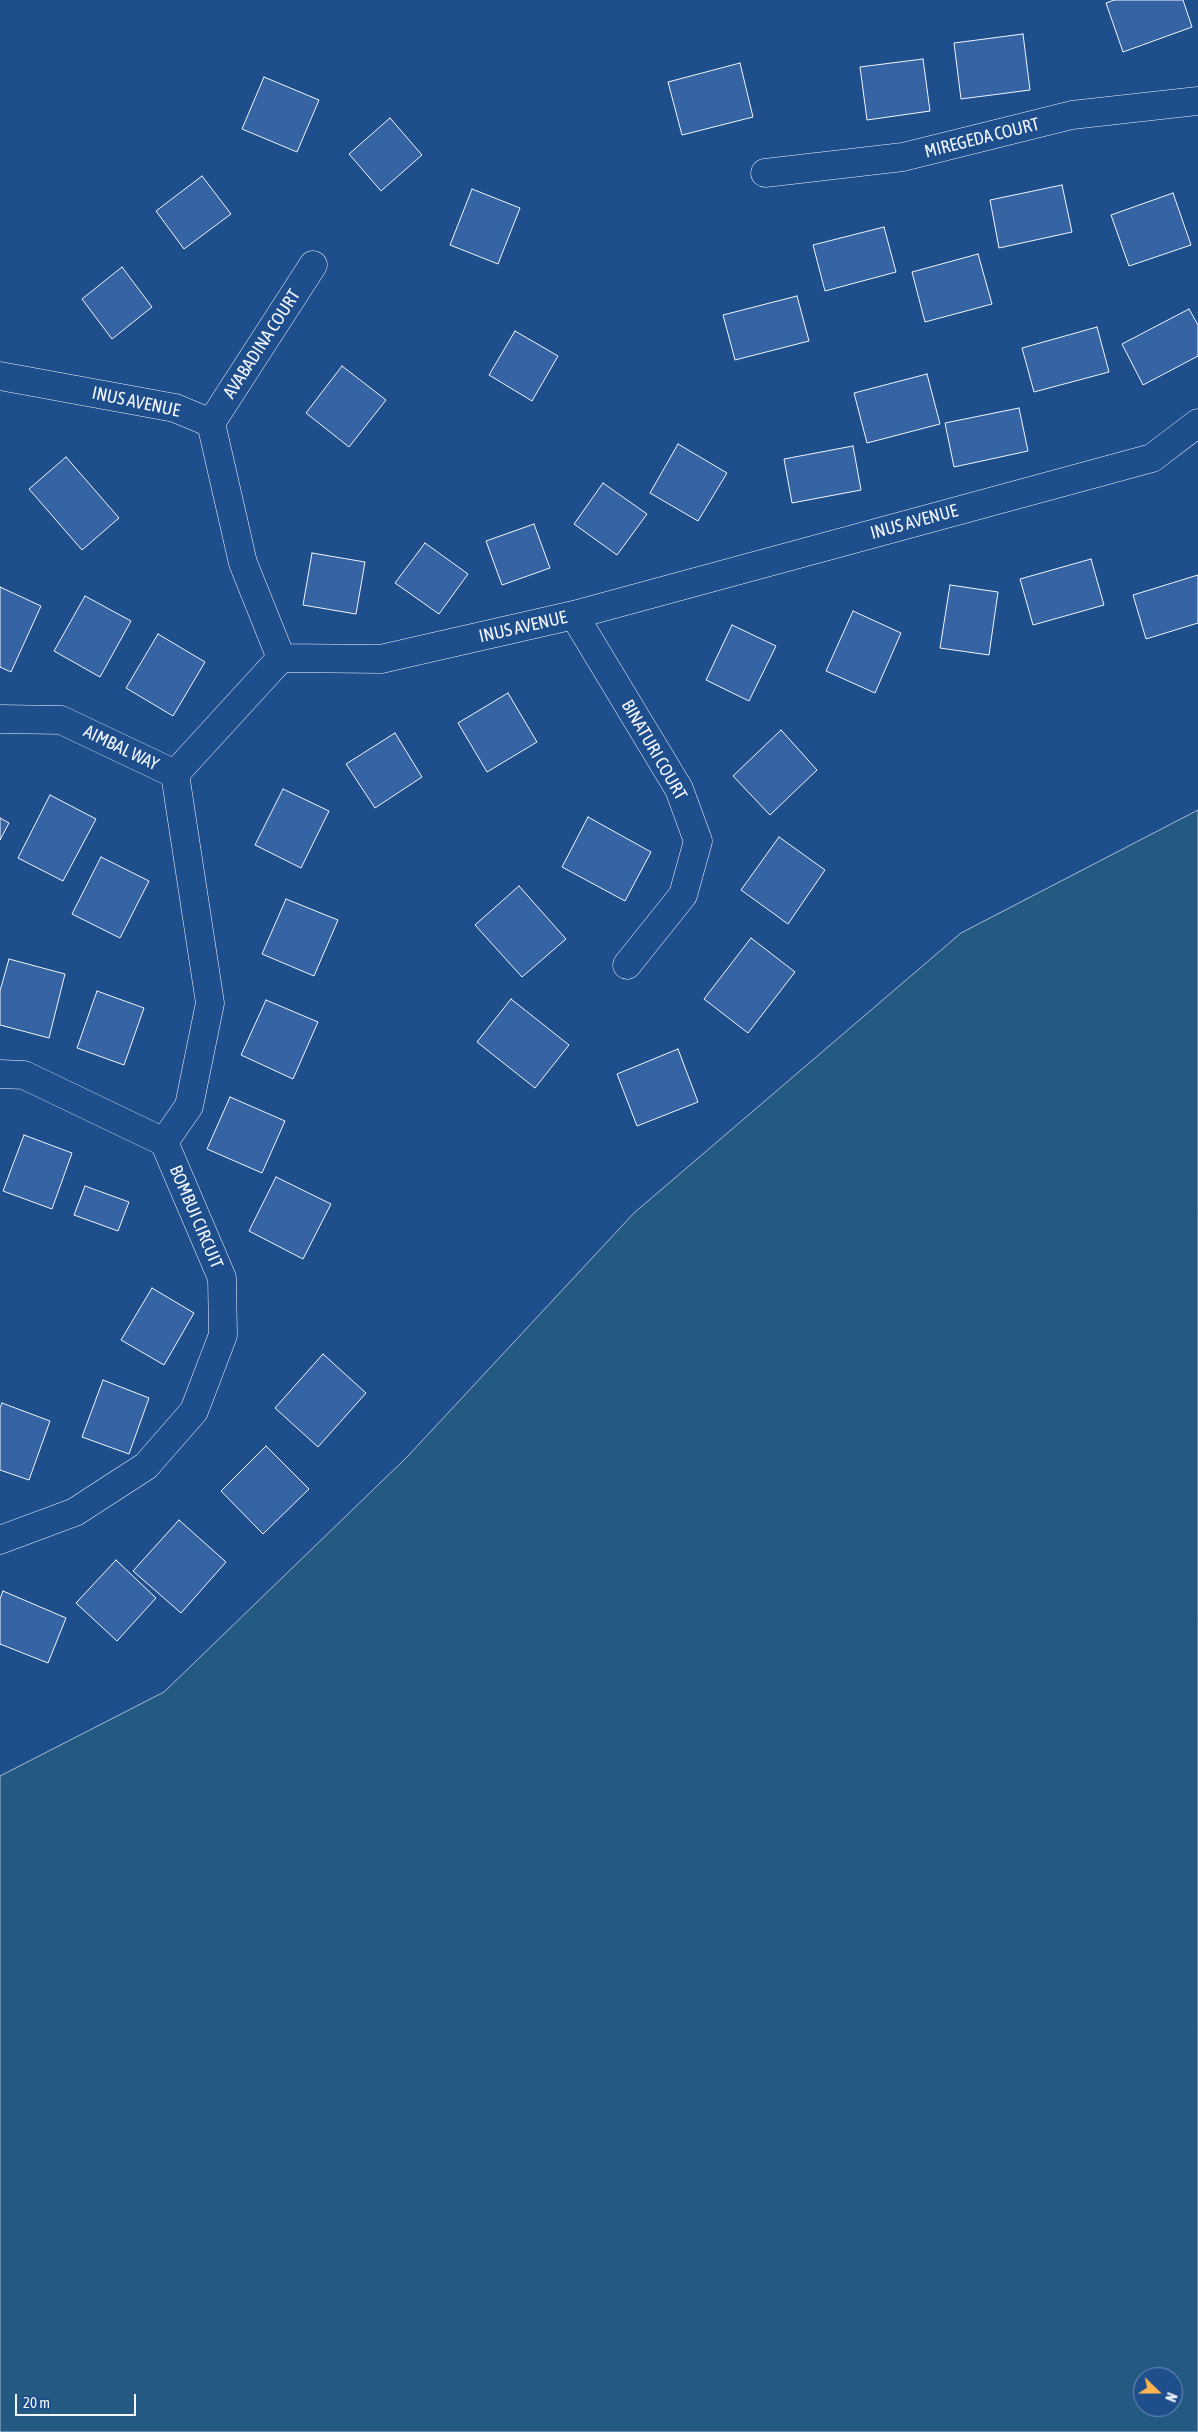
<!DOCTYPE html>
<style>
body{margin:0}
#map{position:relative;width:1198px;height:2432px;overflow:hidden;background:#1f4e8c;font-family:"Asap Condensed",sans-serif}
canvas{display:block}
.north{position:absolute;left:1133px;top:2367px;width:50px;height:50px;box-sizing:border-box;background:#1f4e8c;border:1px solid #7391ba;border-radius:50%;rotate:112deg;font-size:14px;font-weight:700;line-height:20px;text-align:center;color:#f2f6ff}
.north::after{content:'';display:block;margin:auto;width:18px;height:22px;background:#ffb74d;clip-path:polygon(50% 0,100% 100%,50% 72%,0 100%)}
.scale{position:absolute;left:15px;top:2394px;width:121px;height:22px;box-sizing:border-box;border:2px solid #f2f6ff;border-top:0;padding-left:6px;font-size:15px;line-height:18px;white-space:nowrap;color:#f2f6ff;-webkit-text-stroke:4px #1f4e8c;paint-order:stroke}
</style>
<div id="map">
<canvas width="1198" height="2432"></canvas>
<div class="north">N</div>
<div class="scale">20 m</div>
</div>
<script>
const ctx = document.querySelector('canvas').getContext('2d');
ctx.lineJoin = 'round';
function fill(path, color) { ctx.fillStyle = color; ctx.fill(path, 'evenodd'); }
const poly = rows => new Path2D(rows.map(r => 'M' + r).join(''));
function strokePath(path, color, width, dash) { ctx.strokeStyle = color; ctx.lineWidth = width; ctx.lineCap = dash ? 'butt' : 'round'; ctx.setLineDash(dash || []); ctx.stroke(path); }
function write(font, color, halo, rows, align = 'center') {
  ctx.font = font + ' "Asap Condensed",sans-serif'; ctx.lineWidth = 4; ctx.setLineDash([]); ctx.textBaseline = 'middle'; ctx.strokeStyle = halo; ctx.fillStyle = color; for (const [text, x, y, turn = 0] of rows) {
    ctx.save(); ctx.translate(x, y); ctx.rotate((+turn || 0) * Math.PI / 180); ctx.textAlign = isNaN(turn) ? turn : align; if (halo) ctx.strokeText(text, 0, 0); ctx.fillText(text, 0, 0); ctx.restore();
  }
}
const green = poly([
 [1198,810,1198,2432,0,2432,0,1776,164,1692,407,1457,634,1213,961,933,1198,810],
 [1143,2377,1173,2377,1173,2407,1143,2407,1143,2377]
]);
fill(green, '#245a82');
strokePath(green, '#a8bbd7', 1);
const building = poly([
 [1114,0,1183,0,1192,27,1123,52,1106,3,1114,0],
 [1023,34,1030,90,961,99,954,43,1023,34],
 [923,59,930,111,867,120,860,67,923,59],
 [740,63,753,117,682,135,668,82,740,63],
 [264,77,319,100,297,152,242,129,264,77],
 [390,118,422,155,381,191,349,154,390,118],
 [202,176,231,214,184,249,156,211,202,176],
 [1062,185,1072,232,999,248,990,200,1062,185],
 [472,189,520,208,498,264,450,245,472,189],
 [1173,193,1191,245,1129,266,1111,215,1173,193],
 [884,227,896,272,825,291,813,245,884,227],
 [978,254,992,304,925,322,912,272,978,254],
 [122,267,152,307,112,339,82,299,122,267],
 [797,296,809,341,735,360,723,315,797,296],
 [1189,309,1198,325,1198,356,1143,385,1122,344,1189,309],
 [1097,327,1109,372,1034,392,1022,348,1097,327],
 [515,331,558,356,532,401,489,375,515,331],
 [342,366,386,400,349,447,306,413,342,366],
 [927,374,940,424,867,443,854,393,927,374],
 [1019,408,1028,451,954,467,945,423,1019,408],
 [678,444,727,473,698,521,650,493,678,444],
 [853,446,861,490,792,503,784,459,853,446],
 [66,457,119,518,82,550,29,489,66,457],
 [603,483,647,514,617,555,574,524,603,483],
 [534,524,550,568,502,585,486,541,534,524],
 [425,543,468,574,439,614,395,583,425,543],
 [312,553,365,562,356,614,303,605,312,553],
 [1091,559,1104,605,1033,625,1020,579,1091,559],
 [1198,575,1198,623,1146,639,1133,595,1198,575],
 [950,585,998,592,989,655,940,648,950,585],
 [0,587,41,606,11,672,0,667,0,587],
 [85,596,131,621,100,677,54,651,85,596],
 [853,611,901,633,875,693,826,671,853,611],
 [732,625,776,646,749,701,706,680,732,625],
 [158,634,205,662,173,716,126,688,158,634],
 [508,693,537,742,487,772,458,723,508,693],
 [781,730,817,770,770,815,733,776,781,730],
 [395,733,422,777,375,808,346,764,395,733],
 [283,789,329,811,301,868,255,845,283,789],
 [50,795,96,819,63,881,18,858,50,795],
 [588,817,651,852,625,901,562,867,588,817],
 [0,818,9,823,0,840,0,818],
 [779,837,825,870,788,924,741,890,779,837],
 [101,857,149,881,120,938,72,914,101,857],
 [519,886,566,939,522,977,475,925,519,886],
 [286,899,338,920,314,976,262,954,286,899],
 [751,938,795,972,748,1033,704,999,751,938],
 [9,959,65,974,49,1038,0,1025,0,991,9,959],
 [97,991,144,1008,124,1065,77,1048,97,991],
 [511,999,569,1045,535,1088,477,1042,511,999],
 [266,1000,318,1022,293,1079,241,1055,266,1000],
 [678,1049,698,1102,637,1126,617,1074,678,1049],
 [230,1097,285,1121,262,1173,207,1149,230,1097],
 [24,1135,72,1153,52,1209,3,1191,24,1135],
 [276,1177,331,1204,303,1259,249,1231,276,1177],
 [85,1186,129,1202,118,1231,74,1215,85,1186],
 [152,1288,194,1313,164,1365,121,1340,152,1288],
 [323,1354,366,1393,318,1447,275,1408,323,1354],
 [103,1380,149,1398,129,1454,82,1437,103,1380],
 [2,1403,50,1421,29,1480,0,1470,0,1408,2,1403],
 [266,1446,309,1489,263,1534,221,1491,266,1446],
 [179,1520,226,1562,181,1613,133,1571,179,1520],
 [116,1560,156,1598,117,1641,76,1603,116,1560],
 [3,1591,66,1618,48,1663,0,1644,0,1599,3,1591]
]);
fill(building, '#3563a3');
strokePath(building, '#f2f6ff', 1);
const minor = poly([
 [765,173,903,157,1072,115,1198,101],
 [0,376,175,408,211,423,243,563,281,658,381,659,574,615,1152,458,1198,423],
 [211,423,313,265],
 [574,615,679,789,698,841,683,895,627,965],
 [0,719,61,720,175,774,281,658],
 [0,1074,24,1075,164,1142],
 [0,1540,75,1512,146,1466,194,1411,223,1335,222,1278,164,1142,189,1106,210,1003,175,774]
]);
strokePath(minor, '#f2f6ff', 29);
strokePath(minor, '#1f4e8c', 28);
write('18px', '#f2f6ff', '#1f4e8c', [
 ["MIREGEDA COURT",982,138,-14],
 ["AVABADINA COURT",262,344,-57],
 ["INUS AVENUE",136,402,12],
 ["INUS AVENUE",914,522,-15],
 ["INUS AVENUE",523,627,-13],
 ["AIMBAL WAY",121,748,26],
 ["BINATURI COURT",654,750,60],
 ["BOMBUI CIRCUIT",196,1217,67]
]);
</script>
